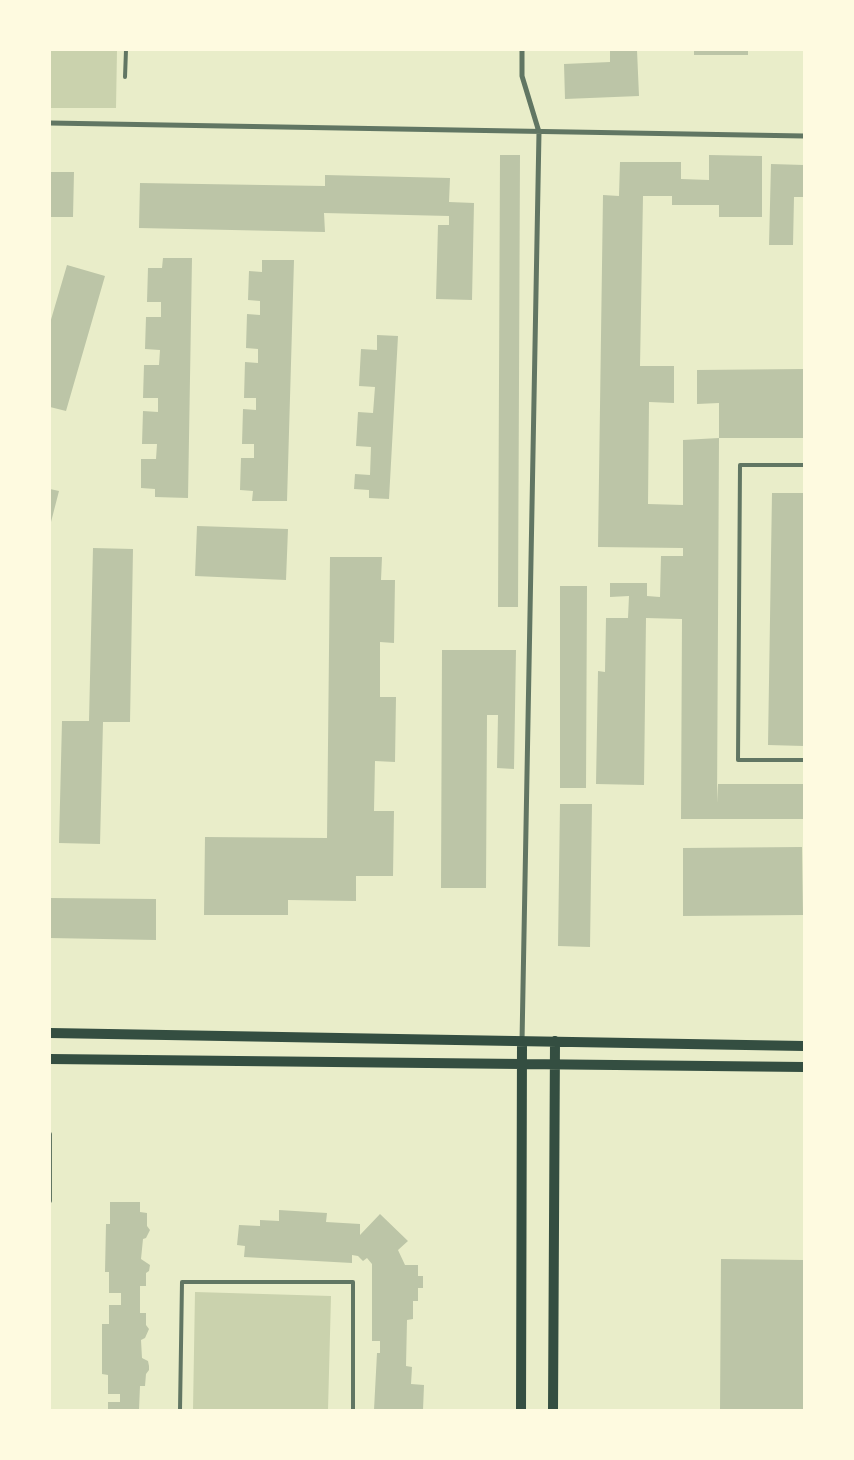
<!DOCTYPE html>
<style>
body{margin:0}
#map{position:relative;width:854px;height:1460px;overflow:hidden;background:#e9edc9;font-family:Arial,sans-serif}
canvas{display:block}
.frame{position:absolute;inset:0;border:51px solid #fefae0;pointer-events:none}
</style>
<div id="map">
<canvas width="854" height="1460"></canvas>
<div class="frame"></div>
</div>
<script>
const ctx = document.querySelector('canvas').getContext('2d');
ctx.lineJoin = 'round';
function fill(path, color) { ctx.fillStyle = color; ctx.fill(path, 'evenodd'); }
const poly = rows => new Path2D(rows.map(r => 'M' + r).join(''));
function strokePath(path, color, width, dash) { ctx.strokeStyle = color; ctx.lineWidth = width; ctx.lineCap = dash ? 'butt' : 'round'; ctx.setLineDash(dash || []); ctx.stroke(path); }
fill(poly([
 [50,50,117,50,116,108,50,108],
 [195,1292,331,1296,328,1410,193,1410]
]), '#cad2ad');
fill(poly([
 [610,50,637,50,639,96,565,99,564,64,610,62],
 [694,50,748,50,748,55,694,55],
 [500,155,520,155,518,607,498,607],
 [709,155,762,156,762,217,719,217,719,205,672,205,672,196,643,196,640,366,674,366,674,403,649,402,648,504,683,505,683,440,719,438,717,803,718,784,804,784,804,819,681,819,682,619,646,618,644,785,596,784,598,671,605,672,606,618,628,618,629,596,610,597,610,583,647,583,647,596,660,597,661,556,683,556,683,548,598,547,603,195,619,196,620,162,681,162,681,179,709,180],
 [771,164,804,165,804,197,794,197,793,245,769,245],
 [50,172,74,172,73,217,50,217],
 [325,175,450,178,449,202,474,203,472,300,436,299,438,225,449,225,449,216,324,213,325,232,139,228,140,183,325,186],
 [163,258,192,258,188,498,155,497,155,489,141,488,141,459,156,459,157,444,142,444,143,411,158,412,158,398,143,398,144,365,159,365,160,350,145,349,146,317,161,317,161,302,147,302,148,268,162,268],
 [262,260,294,260,287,501,252,501,253,491,240,490,241,458,254,458,254,444,242,444,243,409,256,410,256,398,244,398,245,362,258,363,258,349,246,348,247,314,260,315,260,301,248,300,249,271,262,272],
 [67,265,105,276,66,411,50,407,50,323],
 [377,335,398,336,389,499,369,498,369,490,354,489,355,474,370,475,371,447,356,446,358,412,373,413,375,387,359,386,361,349,377,350],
 [804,369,804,438,719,438,719,403,697,404,697,370],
 [50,489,59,491,51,522,50,522],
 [772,493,804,493,804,746,768,745],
 [197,526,288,529,286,580,195,576],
 [93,548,133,549,130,722,103,722,100,844,59,843,62,721,89,721],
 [330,557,382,557,381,580,395,580,394,643,380,642,380,697,396,697,395,762,375,761,374,811,394,811,393,876,356,876,356,901,288,900,288,915,204,915,205,837,327,838],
 [560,586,587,586,586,788,560,788],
 [442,650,516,650,514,769,497,768,498,715,487,715,486,888,441,888],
 [560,804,592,804,590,947,558,946],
 [802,847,803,915,683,916,683,848],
 [50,898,156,899,156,940,50,938],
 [110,1202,140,1202,140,1212,147,1213,147,1226,150,1230,146,1238,143,1239,141,1259,150,1265,149,1271,146,1273,146,1286,140,1286,140,1313,146,1313,146,1325,149,1329,145,1338,141,1340,142,1358,148,1361,149,1366,149,1370,146,1374,145,1386,140,1386,139,1410,108,1410,108,1402,120,1402,120,1394,108,1394,108,1375,102,1374,102,1324,109,1324,109,1305,121,1305,121,1293,109,1293,109,1272,105,1272,106,1224,110,1224],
 [279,1210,327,1213,326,1222,360,1224,360,1235,380,1214,408,1241,398,1250,405,1265,418,1265,418,1276,423,1276,423,1288,418,1288,418,1301,413,1301,413,1319,407,1320,406,1366,412,1367,411,1384,424,1385,423,1410,374,1410,377,1353,380,1353,380,1341,372,1341,372,1264,367,1258,363,1261,358,1256,352,1255,352,1263,244,1257,245,1246,237,1245,239,1225,260,1226,260,1220,279,1221],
 [721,1259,804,1260,804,1410,720,1410]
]), '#bcc5a7');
strokePath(poly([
 [125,77,126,50],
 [804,465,740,465,738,760,804,760],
 [50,1134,50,1201],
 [180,1410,182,1282,353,1282,353,1410]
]), '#617663', 4);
strokePath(poly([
 [522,50,522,76,539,132,522,1041],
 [50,123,804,136]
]), '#617663', 5);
strokePath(poly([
 [50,1033,804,1046],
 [50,1059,804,1067],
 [521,1410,522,1041],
 [553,1410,555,1041]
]), '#344e41', 10);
</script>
